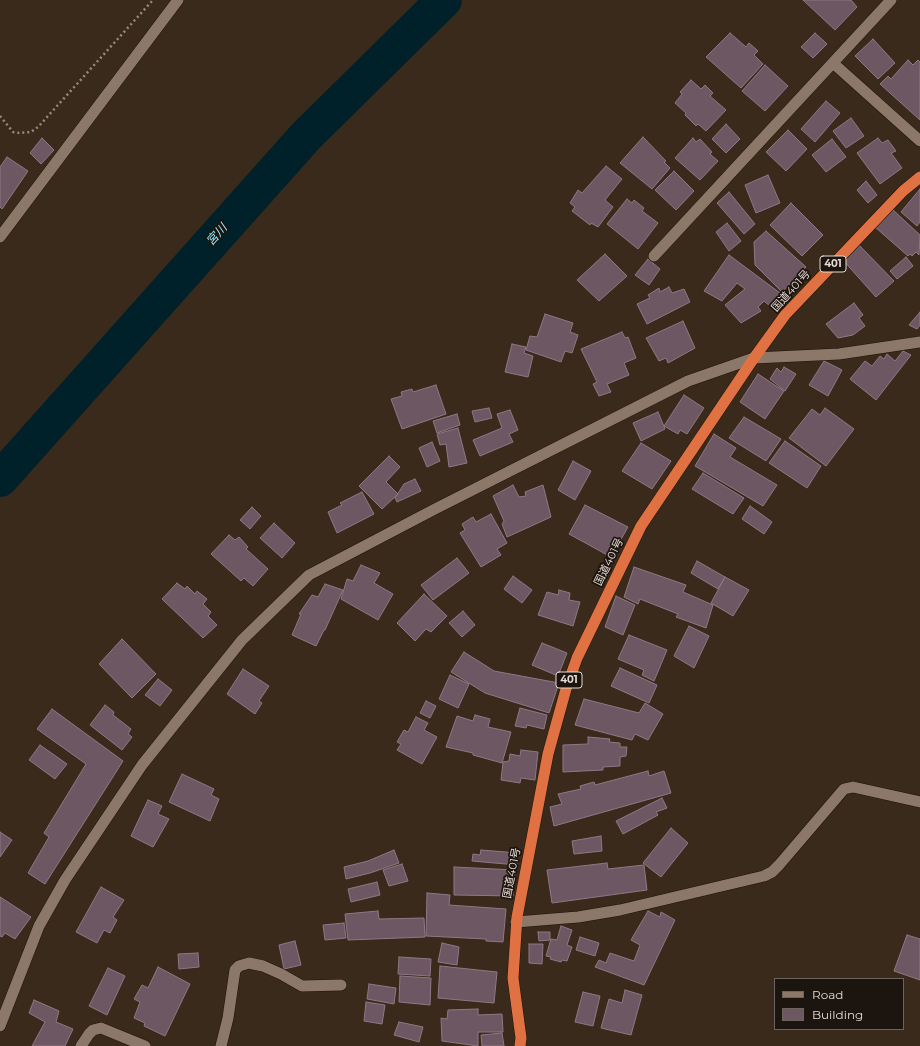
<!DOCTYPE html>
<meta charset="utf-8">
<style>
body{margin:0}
#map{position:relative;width:920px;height:1046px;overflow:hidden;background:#3a2a1c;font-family:Montserrat,sans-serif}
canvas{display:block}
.legend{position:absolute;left:774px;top:978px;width:130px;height:52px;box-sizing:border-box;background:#1c140e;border:1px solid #6d645d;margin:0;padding:5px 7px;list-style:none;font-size:12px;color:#e7dbd3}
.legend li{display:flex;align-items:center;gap:8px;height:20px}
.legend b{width:20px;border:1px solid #6d645d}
</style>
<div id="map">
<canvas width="920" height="1046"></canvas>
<ul class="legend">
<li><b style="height:5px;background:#8c7869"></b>Road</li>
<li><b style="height:11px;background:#6d5763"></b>Building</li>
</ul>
</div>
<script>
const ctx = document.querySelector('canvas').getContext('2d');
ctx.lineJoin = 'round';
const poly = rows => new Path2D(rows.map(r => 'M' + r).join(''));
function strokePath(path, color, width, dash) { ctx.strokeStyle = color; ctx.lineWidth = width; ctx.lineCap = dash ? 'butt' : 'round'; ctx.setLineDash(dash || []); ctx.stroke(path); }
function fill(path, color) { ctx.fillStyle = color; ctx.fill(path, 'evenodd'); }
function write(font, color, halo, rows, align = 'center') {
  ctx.font = font + ' Montserrat,"Noto Sans JP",sans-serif'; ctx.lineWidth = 3.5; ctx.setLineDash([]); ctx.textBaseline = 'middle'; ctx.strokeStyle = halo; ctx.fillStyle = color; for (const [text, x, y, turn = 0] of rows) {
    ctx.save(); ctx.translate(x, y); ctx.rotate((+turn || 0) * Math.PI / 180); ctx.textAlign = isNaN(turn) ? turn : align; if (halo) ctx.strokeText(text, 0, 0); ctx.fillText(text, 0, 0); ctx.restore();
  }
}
strokePath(poly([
 [0,479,306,136,444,0]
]), '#002129', 36);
const building = poly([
 [803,0,851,0,857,7,835,30,803,0],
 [730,33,746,47,749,43,758,51,754,55,763,64,741,88,706,57,730,33],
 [815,33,827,44,813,58,801,47,815,33],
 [873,39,895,63,878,79,855,56,873,39],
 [908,60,913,65,918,60,920,62,920,120,880,84,888,76,891,79,908,60],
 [765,65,788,86,765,111,742,91,765,65],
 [691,80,701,89,705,85,713,93,710,96,726,110,706,131,698,124,696,126,685,115,686,113,675,103,682,94,680,92,691,80],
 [826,101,840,113,815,142,801,129,826,101],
 [851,118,864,136,846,148,833,131,851,118],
 [726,124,740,139,726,153,712,139,726,124],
 [788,130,807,149,786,171,766,152,788,130],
 [643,137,666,161,664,162,670,168,652,189,620,163,643,137],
 [42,138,54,150,41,164,30,153,42,138],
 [693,138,696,142,700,139,712,152,710,154,718,161,700,180,675,158,693,138],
 [878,138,882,143,888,140,896,151,891,153,902,168,880,184,857,153,878,138],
 [832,139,846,157,826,172,812,155,832,139],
 [7,157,28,171,2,209,0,207,0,167,7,157],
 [606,166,622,179,605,200,613,207,598,227,591,223,590,225,572,211,575,207,570,203,578,190,582,193,606,166],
 [674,171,694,191,676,210,655,190,674,171],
 [768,175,780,203,756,213,745,185,768,175],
 [866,181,877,195,868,203,857,190,866,181],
 [920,189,920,222,917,226,901,212,920,189],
 [729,192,755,224,744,234,717,203,729,192],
 [627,199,632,203,634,200,644,208,642,211,658,223,638,249,607,224,627,199],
 [791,203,823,235,802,256,770,225,791,203],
 [892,209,920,235,919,255,916,252,912,256,910,254,908,256,875,227,892,209],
 [727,223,741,241,729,251,716,232,727,223],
 [766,231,806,267,782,292,755,265,754,242,766,231],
 [858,244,894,281,876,297,842,259,858,244],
 [605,254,627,276,599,301,577,280,605,254],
 [729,255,780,293,770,306,764,301,758,307,761,311,741,323,725,305,745,289,737,283,722,301,704,291,729,255],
 [906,257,913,266,897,279,890,271,906,257],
 [648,259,660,269,649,285,635,275,648,259],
 [669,287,672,293,684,289,690,302,647,324,637,304,650,298,648,295,659,288,660,292,669,287],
 [854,303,863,315,859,318,865,326,853,335,838,338,826,324,854,303],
 [920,312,920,325,917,329,909,325,920,312],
 [545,314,573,323,570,332,578,335,572,353,565,351,561,362,526,350,530,336,537,337,545,314],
 [683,321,695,348,668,363,666,358,659,361,646,338,683,321],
 [622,332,625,338,628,337,636,358,624,363,629,375,607,384,611,392,599,396,593,384,597,382,581,349,622,332],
 [512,344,526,347,524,353,533,356,528,377,505,372,512,344],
 [903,351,911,355,876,400,850,379,865,361,872,366,880,356,884,359,887,354,895,361,903,351],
 [824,361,842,370,828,396,809,385,824,361],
 [784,367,796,374,785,391,770,379,777,368,781,372,784,367],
 [758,374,784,391,765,419,740,402,758,374],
 [436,385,446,414,402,429,391,399,402,396,401,392,412,389,413,392,436,385],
 [684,395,704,408,687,434,680,430,678,434,664,426,684,395],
 [489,408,492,418,475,422,472,411,489,408],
 [825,408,854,429,826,466,789,438,812,409,820,415,825,408],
 [510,410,518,430,509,434,513,442,480,456,473,440,502,428,497,414,510,410],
 [658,412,665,429,641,441,633,423,658,412],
 [457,414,460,425,437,433,433,421,457,414],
 [744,417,781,439,766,461,729,438,744,417],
 [458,428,467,463,449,467,446,444,440,445,437,434,458,428],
 [714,434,736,448,730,457,777,485,763,506,695,466,714,434],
 [785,441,821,466,807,488,769,463,785,441],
 [432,442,440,461,427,467,419,448,432,442],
 [641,443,671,461,652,489,622,471,641,443],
 [389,456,400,467,386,482,398,494,382,509,359,486,389,456],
 [573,461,591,471,575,500,558,490,573,461],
 [703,473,744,498,733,514,692,489,703,473],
 [415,479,421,491,397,502,395,498,404,484,415,479],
 [513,485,519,497,526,496,525,492,543,485,551,517,507,537,502,524,504,521,493,496,513,485],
 [362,492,374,514,337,533,328,512,342,505,340,503,362,492],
 [585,505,628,527,611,557,569,534,585,505],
 [750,506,772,522,764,534,742,519,750,506],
 [252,507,261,516,250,529,240,520,252,507],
 [491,514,507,543,497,549,501,555,481,567,460,533,465,530,462,524,473,517,476,522,491,514],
 [274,523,295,543,282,558,260,538,274,523],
 [229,535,235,540,239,537,248,547,246,549,268,569,253,586,244,578,241,581,211,554,229,535],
 [457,558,469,573,433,600,421,585,457,558],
 [697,561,725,577,718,589,691,573,697,561],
 [361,565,380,573,374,583,393,594,378,620,341,599,347,579,353,581,361,565],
 [634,567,686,585,683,592,713,605,706,628,676,617,678,614,640,599,638,604,624,597,634,567],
 [513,576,532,590,522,603,504,589,513,576],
 [725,577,749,590,733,616,711,603,725,577],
 [177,583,185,589,187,586,195,594,197,591,207,599,203,604,211,612,208,616,217,625,203,638,162,599,177,583],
 [325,584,343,590,325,630,324,630,316,646,292,635,301,614,299,614,312,595,318,597,325,584],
 [559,590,570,593,569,600,580,602,573,626,538,615,547,592,558,595,559,590],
 [424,594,447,616,431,632,426,629,415,641,397,623,424,594],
 [616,596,635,605,623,635,605,627,616,596],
 [463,611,475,625,462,637,449,623,463,611],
 [689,626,709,636,694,668,674,656,689,626],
 [629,635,667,650,654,681,642,675,644,670,618,659,629,635],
 [122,639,156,674,132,698,99,664,122,639],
 [542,643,567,653,558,676,532,665,542,643],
 [464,652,494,671,559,683,549,713,485,693,451,672,464,652],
 [620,668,657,685,649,703,611,686,620,668],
 [243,669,269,686,259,701,262,703,255,714,227,694,243,669],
 [450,675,469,684,458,708,439,699,450,675],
 [158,679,172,690,160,706,145,695,158,679],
 [584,699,639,713,645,703,663,714,648,740,635,734,632,740,575,725,584,699],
 [426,701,436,706,430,718,420,713,426,701],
 [105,705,114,712,113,715,131,729,128,734,132,737,122,750,90,725,105,705],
 [520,708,547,715,544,729,527,725,526,728,515,726,520,708],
 [52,709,123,761,45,884,28,873,49,837,44,833,86,764,37,729,52,709],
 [475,715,490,719,488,727,511,732,502,763,473,755,473,753,446,747,457,716,473,721,475,715],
 [416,717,428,723,424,730,437,737,422,764,397,750,401,744,397,742,404,730,408,732,416,717],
 [588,737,610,739,609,742,620,743,620,747,627,747,626,756,620,757,620,766,603,767,603,770,563,772,563,745,588,744,588,737],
 [40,745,67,764,55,779,29,760,40,745],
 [521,750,538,752,535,780,521,778,520,783,501,780,503,762,509,761,510,754,520,756,521,750],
 [648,771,649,776,664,771,671,793,554,826,550,807,562,804,558,794,581,789,580,786,594,782,595,785,648,771],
 [182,774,214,789,211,795,219,799,210,821,169,802,182,774],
 [662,798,667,808,656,812,658,815,623,834,616,821,662,798],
 [148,800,162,806,158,814,169,819,153,847,131,836,148,800],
 [671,828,688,843,661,877,643,863,671,828],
 [0,832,12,840,0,857,0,832],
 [601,836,602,851,574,854,572,841,601,836],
 [394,850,399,863,370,873,346,879,344,867,368,861,394,850],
 [481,850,518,853,517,865,472,861,473,854,480,855,481,850],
 [607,863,608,869,644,865,647,890,552,903,547,870,607,863],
 [402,864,408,881,389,886,383,870,402,864],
 [454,867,515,870,513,896,454,895,454,867],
 [377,882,380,895,351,902,348,889,377,882],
 [101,887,124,900,113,917,117,920,110,933,104,930,97,943,76,932,101,887],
 [427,893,450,895,449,905,506,909,503,942,486,941,486,939,426,936,427,893],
 [0,897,31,917,15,939,5,933,2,937,0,936,0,897],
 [378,911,379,919,424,918,425,937,348,940,345,914,378,911],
 [648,911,660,917,661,912,675,920,644,985,595,967,599,960,606,963,610,953,634,961,640,945,631,940,648,911],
 [344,923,346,938,325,940,323,925,344,923],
 [561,926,572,930,567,945,572,947,567,961,562,960,561,962,550,959,551,957,546,956,551,939,557,940,561,926],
 [538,932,550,932,550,940,539,941,538,932],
 [907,935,920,939,920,980,894,971,907,935],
 [580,937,599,943,595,956,576,950,580,937],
 [295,941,301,965,284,969,279,945,295,941],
 [442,943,459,947,457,965,438,962,442,943],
 [529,944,543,944,542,964,529,963,529,944],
 [198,953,199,967,179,969,178,954,198,953],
 [399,957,431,959,430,976,398,974,399,957],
 [440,966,497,972,494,1003,438,998,440,966],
 [158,967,190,984,165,1036,144,1026,145,1023,134,1018,140,1002,134,999,142,985,148,988,158,967],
 [108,968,125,976,107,1015,89,1006,108,968],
 [400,976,431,978,430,1005,399,1002,400,976],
 [369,984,396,988,394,1004,367,999,369,984],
 [625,990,642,995,631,1035,601,1028,609,999,622,1003,625,990],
 [583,992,600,996,593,1026,575,1022,583,992],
 [34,1000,59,1011,56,1022,73,1029,65,1046,32,1046,45,1022,29,1013,34,1000],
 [366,1002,385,1005,382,1024,364,1021,366,1002],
 [478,1009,478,1015,502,1014,503,1032,478,1032,478,1046,442,1041,441,1018,447,1019,448,1010,478,1009],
 [399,1022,423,1027,419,1042,394,1035,399,1022],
 [502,1033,504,1046,482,1046,481,1035,502,1033]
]);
fill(building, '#6d5763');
strokePath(building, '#8f7885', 1);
const minor = poly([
 [833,63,920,141],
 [0,237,178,0],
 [654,256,891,0],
 [754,358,839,354,920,342],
 [516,922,578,917,620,910,764,876,772,872,779,865,844,789,853,787,920,802],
 [81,1046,89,1034,93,1030,101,1028,145,1046],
 [221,1046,228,1018,235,970,239,966,249,963,263,966,281,974,302,986,341,985]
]);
const tertiary = poly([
 [0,1026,39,926,65,880,142,765,242,640,309,575,435,509,688,381,754,358]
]);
const trunk = poly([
 [520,1046,521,1038,513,978,517,917,548,754,566,689,577,658,641,526,754,358,785,315,903,191,920,177]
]);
strokePath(minor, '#211206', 12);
strokePath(tertiary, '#211206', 12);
strokePath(trunk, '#211206', 12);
strokePath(poly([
 [0,116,13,132,20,133,31,132,38,127,153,0]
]), '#998b80', 2.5, [2, 3]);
strokePath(minor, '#8c7869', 11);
strokePath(tertiary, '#8c7869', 11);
strokePath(trunk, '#df7142', 11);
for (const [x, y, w] of [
 [833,264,26],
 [569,680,26]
]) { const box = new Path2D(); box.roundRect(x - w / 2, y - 8, w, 16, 3); ctx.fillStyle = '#1c140e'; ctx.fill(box); strokePath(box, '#e7dbd3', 1); }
write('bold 10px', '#e7dbd3', null, [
 ["401",833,264],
 ["401",569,680]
]);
write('11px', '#e7dbd3', '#1c140e', [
 ["国道401号",791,291,-48],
 ["国道401号",609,562,-64],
 ["国道401号",512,873,-79]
]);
write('italic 12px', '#98e9fd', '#1c140e', [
 ["宮川",217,235,-48]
]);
</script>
